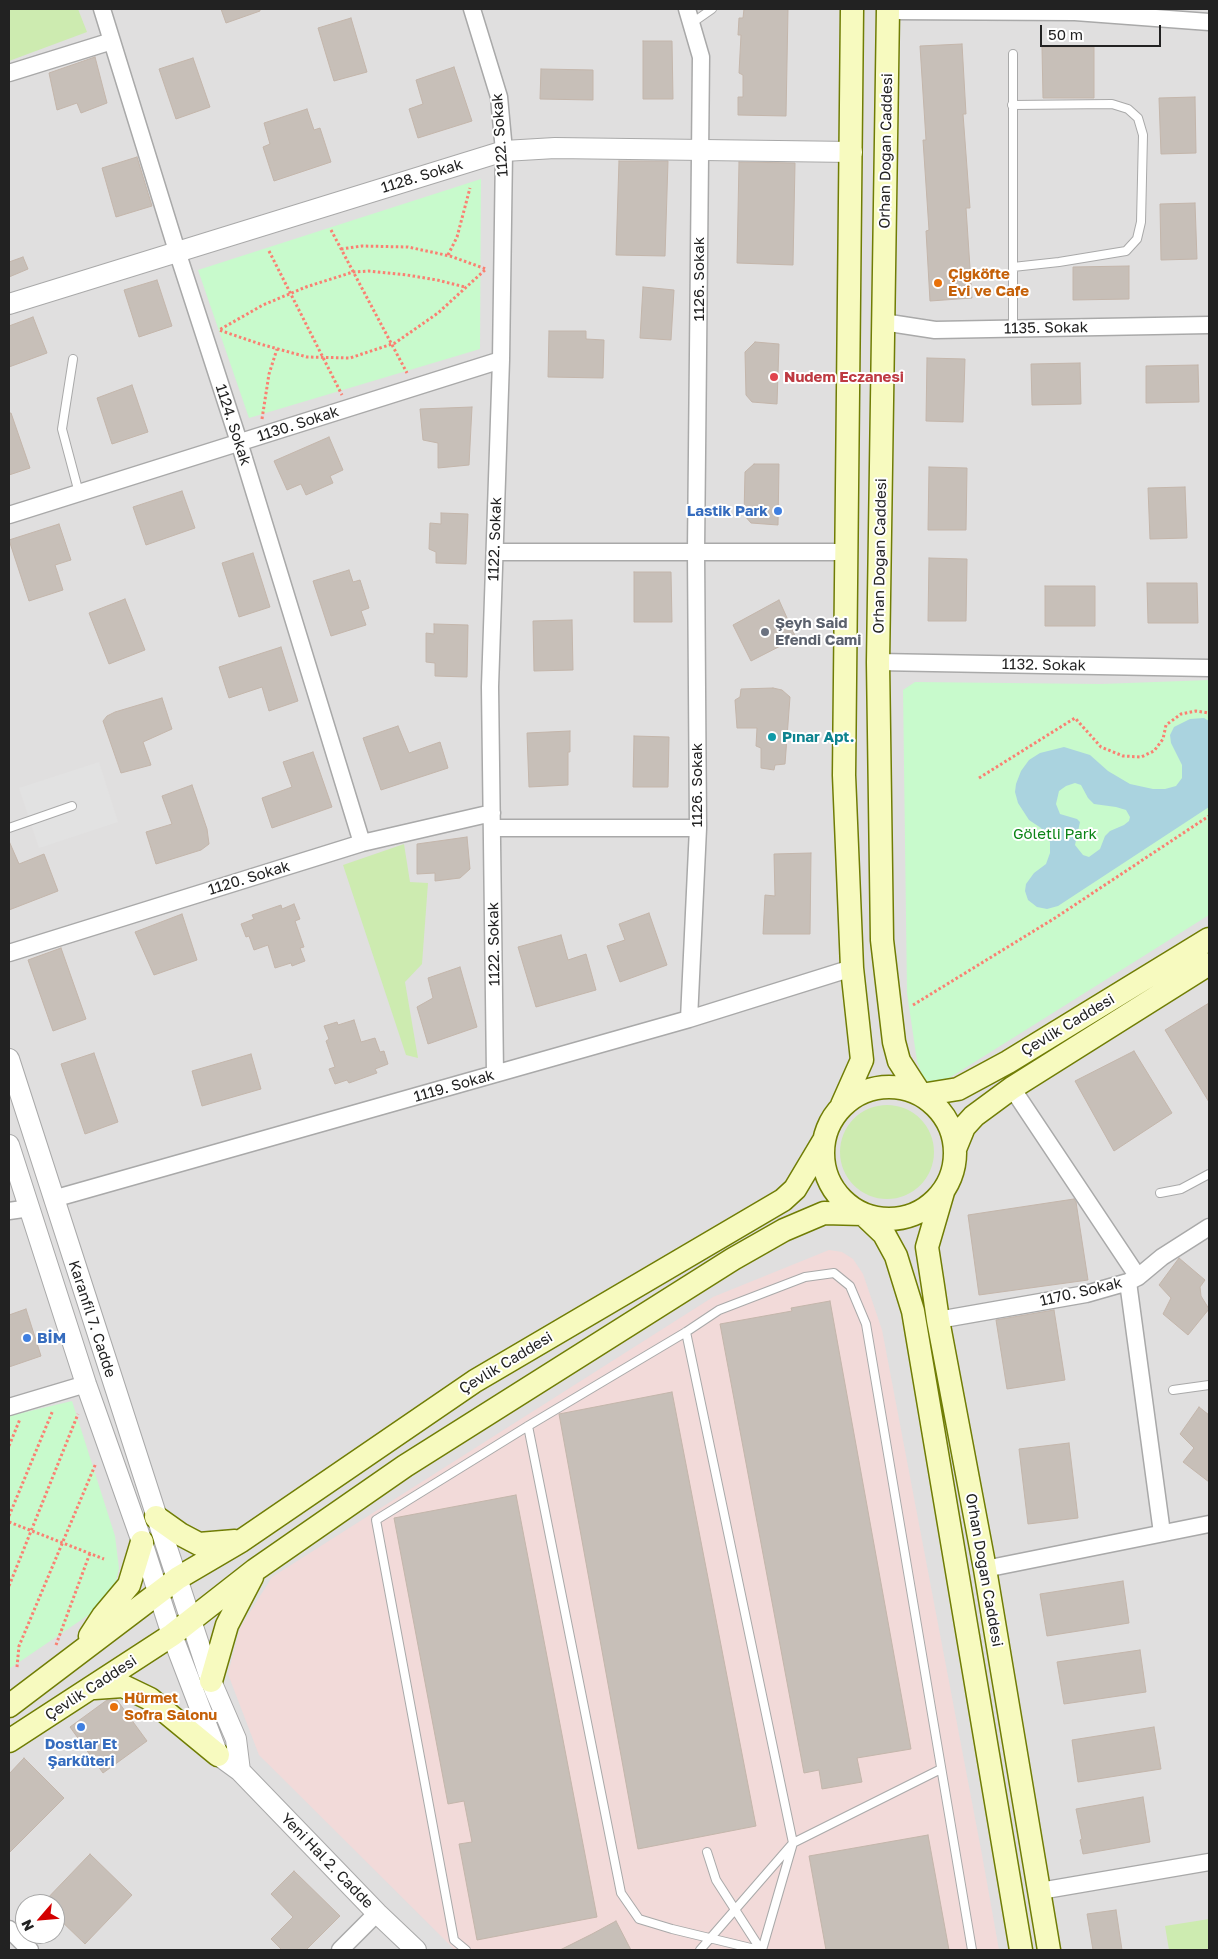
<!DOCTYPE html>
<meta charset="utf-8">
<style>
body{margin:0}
#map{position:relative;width:1218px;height:1959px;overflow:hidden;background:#f2efe9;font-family:"Golos Text",sans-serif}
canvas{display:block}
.frame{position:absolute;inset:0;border:10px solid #222;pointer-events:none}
.north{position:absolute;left:15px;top:1894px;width:50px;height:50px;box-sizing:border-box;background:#fff;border:1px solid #a7a7a7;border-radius:50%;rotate:243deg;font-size:14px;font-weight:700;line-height:20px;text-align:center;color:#222}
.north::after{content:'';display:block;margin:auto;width:18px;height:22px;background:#d40000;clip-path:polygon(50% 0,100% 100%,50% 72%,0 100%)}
.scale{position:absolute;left:1040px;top:25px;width:121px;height:22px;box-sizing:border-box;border:2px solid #222;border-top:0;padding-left:6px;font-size:15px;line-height:18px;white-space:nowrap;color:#222;-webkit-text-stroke:4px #fff;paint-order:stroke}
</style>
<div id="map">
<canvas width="1218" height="1959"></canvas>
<div class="frame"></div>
<div class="north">N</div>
<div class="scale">50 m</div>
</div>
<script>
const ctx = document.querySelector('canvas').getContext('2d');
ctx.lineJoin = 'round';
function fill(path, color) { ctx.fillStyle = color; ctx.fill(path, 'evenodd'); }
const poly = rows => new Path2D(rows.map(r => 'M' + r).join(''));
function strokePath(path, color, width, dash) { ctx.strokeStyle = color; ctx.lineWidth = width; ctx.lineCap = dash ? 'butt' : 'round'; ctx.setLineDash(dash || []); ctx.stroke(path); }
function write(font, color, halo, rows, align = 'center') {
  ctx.font = font + ' "Golos Text",sans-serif'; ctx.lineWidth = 4; ctx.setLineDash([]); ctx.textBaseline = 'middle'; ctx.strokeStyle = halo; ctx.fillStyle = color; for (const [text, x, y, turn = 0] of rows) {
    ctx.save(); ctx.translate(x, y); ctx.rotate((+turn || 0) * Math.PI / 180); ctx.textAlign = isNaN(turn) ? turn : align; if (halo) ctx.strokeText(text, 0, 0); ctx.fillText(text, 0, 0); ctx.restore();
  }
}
fill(poly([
 [9,9,1209,9,1209,1950,9,1950],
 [25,1904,55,1904,55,1934,25,1934]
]), '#e0dfdf');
fill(poly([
 [829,1250,842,1252,853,1259,863,1274,882,1330,982,1855,999,1950,455,1950,259,1755,228,1674,240,1628,272,1577,713,1297]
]), '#f2dad9');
fill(poly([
 [9,9,78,9,87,32,9,61],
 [404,844,410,882,428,883,422,964,405,982,418,1058,406,1055,343,865],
 '840 1152a47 47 0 1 1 94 0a47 47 0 1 1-94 0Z',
 [1209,1919,1209,1950,1169,1950,1165,1926]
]), '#cdebb0');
fill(poly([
 [481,179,480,349,249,418,198,270],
 [1209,680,1209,915,938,1085,930,1083,923,1077,917,1061,907,993,903,690,915,682,1101,684],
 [72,1401,115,1536,119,1568,112,1599,9,1669,9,1416]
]), '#c8facc');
fill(poly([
 [99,762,118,822,39,848,19,788]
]), '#e2e2e2');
fill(poly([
 [1204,718,1209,721,1209,807,1058,906,1047,909,1037,907,1028,900,1025,891,1026,884,1034,873,1046,864,1050,853,1050,842,1041,828,1029,820,1018,803,1015,792,1016,784,1021,771,1029,760,1040,753,1064,747,1090,755,1108,771,1130,784,1153,789,1165,789,1176,786,1182,778,1182,765,1171,743,1170,735,1174,727,1190,719],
 [1075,783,1081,785,1088,798,1094,804,1116,807,1126,810,1130,817,1129,821,1124,825,1110,831,1105,836,1100,849,1089,857,1083,855,1075,845,1080,822,1077,819,1060,814,1056,804,1059,791,1066,786]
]), '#aad3df');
const building = poly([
 [221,9,260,9,260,11,226,23,221,9],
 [744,9,788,9,786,116,738,115,738,97,743,97,743,75,739,73,741,35,738,35,739,18,743,18,744,9],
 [351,18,367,72,334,81,318,28,351,18],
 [643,41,672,41,673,99,643,99,643,41],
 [962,44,966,114,963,114,970,208,966,208,972,298,930,301,926,231,929,230,923,140,926,140,920,46,962,44],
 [1042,47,1094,47,1094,98,1043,98,1042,47],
 [95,57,107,103,81,113,77,103,57,110,49,73,95,57],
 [193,58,210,107,176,119,159,69,193,58],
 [454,67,472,121,418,138,409,109,423,104,416,80,454,67],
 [541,69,593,70,593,100,540,99,541,69],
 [1195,97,1196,153,1161,154,1159,98,1195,97],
 [307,109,314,130,320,128,331,162,274,181,263,147,270,144,264,123,307,109],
 [137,157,152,206,116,217,102,168,137,157],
 [619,161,668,161,665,256,616,255,619,161],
 [739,162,795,163,793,265,737,263,739,162],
 [1195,203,1197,259,1161,260,1160,204,1195,203],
 [23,257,28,269,9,277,9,262,23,257],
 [1129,266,1129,299,1073,300,1073,267,1129,266],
 [157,280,172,326,139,337,124,290,157,280],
 [643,287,674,290,671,340,640,338,643,287],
 [33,317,47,353,9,367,9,326,33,317],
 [549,331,586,331,586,339,604,340,603,378,548,377,549,331],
 [755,342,779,344,777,404,752,402,746,395,745,352,755,342],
 [927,358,965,359,963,422,926,421,927,358],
 [1080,363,1081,404,1032,405,1031,364,1080,363],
 [1198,365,1199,402,1146,403,1146,366,1198,365],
 [132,385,148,432,112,444,97,398,132,385],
 [472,407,469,465,438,468,438,443,423,440,420,409,472,407],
 [9,413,11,413,30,468,9,475,9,413],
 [329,437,343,470,330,476,333,483,306,495,301,484,287,490,274,461,329,437],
 [754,464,779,464,778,525,751,523,744,515,745,472,754,464],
 [929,467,967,468,966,530,928,530,929,467],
 [1185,487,1187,538,1150,539,1148,488,1185,487],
 [182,491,195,528,146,545,133,507,182,491],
 [441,513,468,514,466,564,436,563,436,552,429,549,430,523,441,524,441,513],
 [59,524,71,560,55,565,63,590,29,601,9,540,59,524],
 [253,553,270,607,239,617,222,563,253,553],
 [929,558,967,559,966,621,928,621,929,558],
 [349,570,353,582,360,580,369,608,361,611,366,625,331,636,313,581,349,570],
 [634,572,671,572,672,622,634,622,634,572],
 [1147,583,1197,583,1198,623,1148,623,1147,583],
 [1045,586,1095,586,1095,626,1045,626,1045,586],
 [125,599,145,650,109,664,89,613,125,599],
 [779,600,796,638,751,661,733,625,779,600],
 [572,620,573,670,534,671,533,621,572,620],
 [434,624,468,625,467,677,435,676,435,663,426,662,426,633,434,634,434,624],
 [281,647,298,701,269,711,262,687,229,698,219,667,281,647],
 [773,688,782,690,790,697,785,764,775,765,774,770,761,768,761,748,756,746,757,728,737,728,735,700,740,697,741,689,773,688],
 [162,698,172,729,143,742,151,765,121,773,103,721,107,716,115,712,162,698],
 [398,726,409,753,440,742,448,768,381,790,363,738,398,726],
 [570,731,570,752,568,752,568,785,529,787,527,733,570,731],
 [634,736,669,737,668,787,633,787,634,736],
 [313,752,332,807,272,828,262,798,292,787,283,762,313,752],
 [192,785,207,829,209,844,201,850,156,864,146,832,172,824,162,796,192,785],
 [467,837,470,869,460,878,435,881,435,873,417,874,417,844,467,837],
 [9,841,19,864,44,854,58,891,9,910,9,841],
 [811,853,810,934,763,934,765,895,775,896,774,854,811,853],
 [294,904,300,919,295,921,304,947,300,948,305,961,292,966,291,963,275,968,268,945,254,950,249,936,246,937,241,924,254,919,252,915,281,905,282,909,294,904],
 [649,913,667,965,620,982,607,946,625,940,619,924,649,913],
 [182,914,197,960,154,975,135,932,182,914],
 [561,935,568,960,586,954,596,990,536,1007,518,947,561,935],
 [61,948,86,1019,53,1031,28,960,61,948],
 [460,967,477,1027,428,1044,417,1007,433,998,428,978,460,967],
 [1209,1003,1209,1102,1165,1030,1209,1003],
 [354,1020,361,1042,375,1038,380,1052,384,1051,388,1064,375,1069,377,1073,349,1083,347,1080,335,1084,329,1069,335,1067,326,1041,329,1039,324,1026,337,1022,338,1025,354,1020],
 [1134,1051,1172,1113,1114,1151,1075,1081,1134,1051],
 [94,1053,118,1122,85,1134,61,1064,94,1053],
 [251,1054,261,1089,202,1106,192,1071,251,1054],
 [1074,1199,1076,1202,1088,1280,979,1295,968,1215,1074,1199],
 [1179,1258,1205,1280,1200,1287,1201,1296,1209,1309,1188,1335,1163,1314,1171,1298,1159,1285,1179,1258],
 [830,1301,911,1749,857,1758,862,1782,822,1789,819,1770,804,1773,720,1324,792,1311,791,1308,830,1301],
 [26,1309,41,1356,9,1367,9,1315,26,1309],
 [1054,1310,1065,1380,1007,1389,996,1320,1054,1310],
 [672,1392,756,1826,638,1849,559,1414,672,1392],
 [1199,1407,1209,1415,1209,1482,1183,1462,1194,1448,1180,1434,1199,1407],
 [1069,1443,1078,1518,1028,1524,1019,1449,1069,1443],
 [516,1495,597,1917,477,1940,459,1844,472,1842,464,1801,448,1804,394,1518,516,1495],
 [1123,1581,1129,1623,1047,1636,1040,1594,1123,1581],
 [1140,1650,1146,1692,1064,1704,1057,1662,1140,1650],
 [107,1700,117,1700,147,1741,103,1773,70,1727,107,1700],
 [1154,1727,1161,1769,1078,1782,1072,1740,1154,1727],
 [24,1758,64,1798,9,1853,9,1774,24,1758],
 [1143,1797,1150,1842,1083,1854,1080,1840,1082,1839,1076,1809,1143,1797],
 [928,1835,949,1950,826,1950,809,1856,928,1835],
 [90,1854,132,1895,85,1944,55,1915,55,1904,42,1904,90,1854],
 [294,1871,340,1916,306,1950,282,1950,271,1939,293,1917,271,1894,294,1871],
 [1116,1910,1122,1950,1093,1950,1087,1914,1116,1910],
 [616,1921,631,1950,560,1950,592,1934,616,1921]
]);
fill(building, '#c7bfb8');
strokePath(building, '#c4b6ab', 1);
const service = poly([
 [692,23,712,9],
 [1013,54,1013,329],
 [1012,105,1112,104,1128,109,1138,118,1143,135,1141,222,1137,239,1126,251,1059,262,1013,267],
 [73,359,62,429,79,493],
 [9,828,72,806],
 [1160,1193,1181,1189,1209,1174],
 [686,1332,793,1843,762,1950],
 [1173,1390,1209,1385],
 [528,1426,621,1893,639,1919,672,1929,759,1950],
 [707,1852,716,1880,761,1950],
 [466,1950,454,1940,376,1520,528,1426,686,1332,719,1310,805,1277,834,1273,850,1286,866,1324,972,1950],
 [700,1950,793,1843,941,1769]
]);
const minor = poly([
 [102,9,177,251,239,442,362,843],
 [472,9,499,97,504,151,501,360,490,687,495,1074],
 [687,9,701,57,696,551,698,828,689,1019],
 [888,11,1075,12,1209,22],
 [9,73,112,41],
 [883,322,935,330,1209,325],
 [9,515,501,360],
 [495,552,848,552],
 [878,662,1209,668],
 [493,828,698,828],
 [9,953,362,843,492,813],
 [1012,1088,1138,1277],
 [53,1199,689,1019,852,968],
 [9,1211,30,1208],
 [1128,1282,1162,1533],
 [938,1320,1086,1294,1128,1282,1138,1277,1162,1257,1209,1227],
 [9,1407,86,1384],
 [985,1569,1209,1524],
 [1040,1891,1209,1862],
 [9,1929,30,1950],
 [340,1950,377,1913]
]);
const tertiary = poly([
 [9,304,504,151,555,148,852,152],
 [9,1059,165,1542,211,1681,236,1739,240,1771],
 [9,1145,86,1384,142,1542,172,1635,218,1755,240,1771,377,1913,416,1950]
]);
const secondary = poly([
 [888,9,878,662,882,940,894,1042,899,1061,921,1095,958,1089,1008,1062,1209,939],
 '823 1153a66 66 0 1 1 132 0a66 66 0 1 1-132 0Z',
 [842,1105,862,1060,852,968,844,775,852,9],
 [955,1149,964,1127,974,1116,1012,1088,1209,964],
 [943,1192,927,1247,933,1286,938,1320,985,1569,1049,1950],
 [156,1517,180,1534,199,1544,235,1541],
 [90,1636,103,1616,129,1585,142,1542],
 [211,1681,227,1625,252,1577],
 [94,1688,123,1686,150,1699,218,1755],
 [9,1706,178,1578,241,1541,475,1381,783,1200,795,1189,823,1142],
 [9,1741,172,1635,255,1570,405,1466,733,1259,784,1230,824,1213,863,1214,884,1234,896,1256,913,1311,1021,1950]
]);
strokePath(service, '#a9a9a9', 10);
strokePath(minor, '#a9a9a9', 19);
strokePath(tertiary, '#a9a9a9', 22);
strokePath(secondary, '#707d05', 25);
strokePath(poly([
 [331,230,407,373],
 [341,249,362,246,408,247,450,256,486,269,438,313,395,343,350,358,307,357,260,344,219,330,263,305,306,287,353,272,369,271,407,275,437,280,465,287],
 [269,251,342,395],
 [448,255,457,237,470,188],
 [262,419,269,374,277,349],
 [979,778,1075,718,1101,747,1123,756,1141,757,1154,751,1163,739,1166,725,1181,714,1196,711,1209,713],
 [913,1005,1055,918,1209,816],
 [9,1446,20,1419],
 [9,1516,53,1410],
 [9,1522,104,1559],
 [9,1586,78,1414],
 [56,1645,90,1553],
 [17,1667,19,1646,96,1463]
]), '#fa8072', 3, [2.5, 2.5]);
strokePath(service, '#fff', 8);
strokePath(minor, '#fff', 16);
strokePath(tertiary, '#fff', 20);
strokePath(secondary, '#f7fabf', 22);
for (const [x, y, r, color] of [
 [938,283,5,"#e8710a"],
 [774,377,5,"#e0444e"],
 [778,511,5,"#3f7fe0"],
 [765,632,5,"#6b7280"],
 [772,737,5,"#0f9aa8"],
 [27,1338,5,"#3f7fe0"],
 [114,1707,5,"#e8710a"],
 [81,1727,5,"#3f7fe0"]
]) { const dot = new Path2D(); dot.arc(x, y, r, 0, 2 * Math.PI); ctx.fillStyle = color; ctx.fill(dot); strokePath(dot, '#fff', 2); }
write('15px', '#222', '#fff', [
 ["1122. Sokak",500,135,-94],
 ["Orhan Doğan Caddesi",886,151,-89],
 ["1128. Sokak",422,176,-17],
 ["1126. Sokak",699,279,-90],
 ["1135. Sokak",1046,328,-1],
 ["1130. Sokak",298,424,-18],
 ["1124. Sokak",233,425,72],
 ["1122. Sokak",495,539,-88],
 ["Orhan Doğan Caddesi",880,556,-89],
 ["1132. Sokak",1044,665,1],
 ["1126. Sokak",697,785,-90],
 ["1120. Sokak",249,878,-17],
 ["1122. Sokak",494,944,-91],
 ["Çevlik Caddesi",1068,1025,-31],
 ["1119. Sokak",454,1086,-16],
 ["1170. Sokak",1081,1292,-13],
 ["Karanfil 7. Cadde",92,1319,72],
 ["Çevlik Caddesi",506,1363,-31],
 ["Orhan Doğan Caddesi",984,1570,80],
 ["Çevlik Caddesi",91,1688,-33],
 ["Yeni Hal 2. Cadde",327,1861,46]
]);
write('bold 15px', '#c56008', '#fff', [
 ["Çiğköfte",948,274],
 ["Evi ve Cafe",948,291],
 ["Hürmet",124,1698],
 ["Sofra Salonu",124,1715]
], 'left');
write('bold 15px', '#be3a42', '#fff', [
 ["Nudem Eczanesi",784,377]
], 'left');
write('bold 15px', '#366cbe', '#fff', [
 ["Lastik Park",768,511],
 ["BİM",37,1338,"left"],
 ["Dostlar Et",81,1744,"center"],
 ["Şarküteri",81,1761,"center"]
], 'right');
write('bold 15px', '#5b616d', '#fff', [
 ["Şeyh Said",775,623],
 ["Efendi Cami",775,640]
], 'left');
write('bold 15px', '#0d838f', '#fff', [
 ["Pınar Apt.",782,737]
], 'left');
write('15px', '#0c8416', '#fff', [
 ["Göletli Park",1055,834]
]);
</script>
